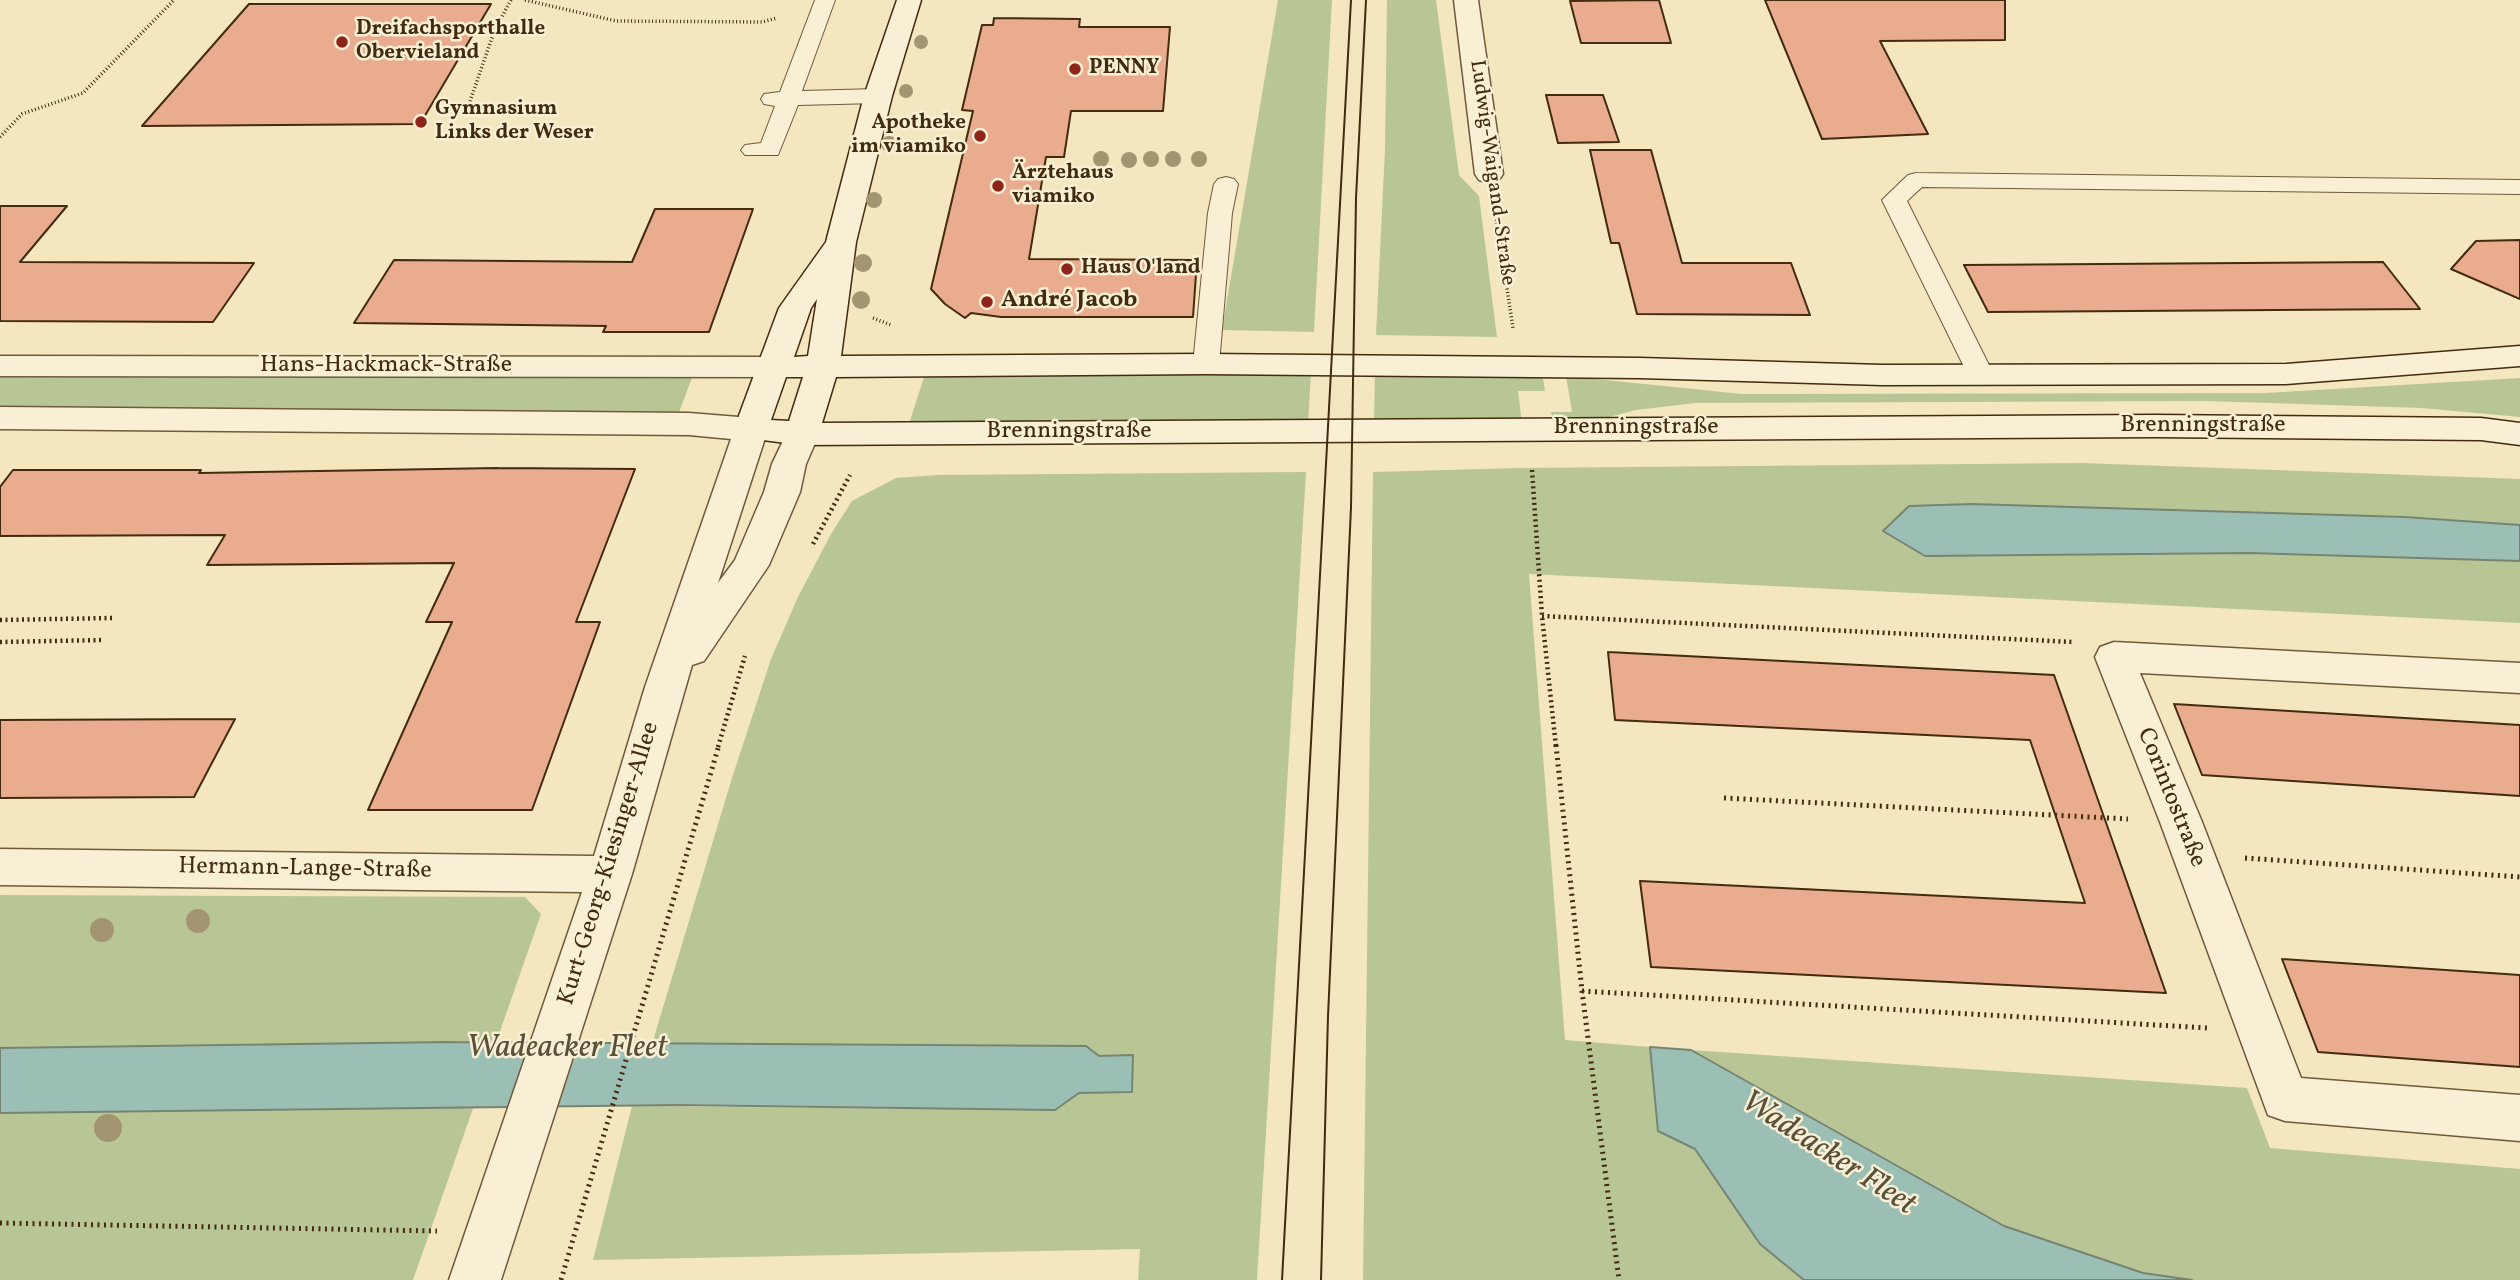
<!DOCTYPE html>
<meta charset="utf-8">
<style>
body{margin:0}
canvas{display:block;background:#f4e6be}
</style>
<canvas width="2520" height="1280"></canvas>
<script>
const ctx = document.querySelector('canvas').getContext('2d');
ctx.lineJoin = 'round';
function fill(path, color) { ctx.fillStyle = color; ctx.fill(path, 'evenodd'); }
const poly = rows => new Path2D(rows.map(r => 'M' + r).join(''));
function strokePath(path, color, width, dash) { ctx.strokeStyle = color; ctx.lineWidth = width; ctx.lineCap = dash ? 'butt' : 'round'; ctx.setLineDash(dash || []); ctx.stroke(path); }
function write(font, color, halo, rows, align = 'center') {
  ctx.font = font + ' Vollkorn,serif'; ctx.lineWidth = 5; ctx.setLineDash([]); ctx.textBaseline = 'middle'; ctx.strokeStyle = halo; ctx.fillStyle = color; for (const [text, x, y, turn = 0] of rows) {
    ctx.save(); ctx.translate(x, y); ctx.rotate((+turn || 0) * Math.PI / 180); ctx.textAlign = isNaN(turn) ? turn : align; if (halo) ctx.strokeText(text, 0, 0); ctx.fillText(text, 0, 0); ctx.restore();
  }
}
fill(poly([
 [1278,0,1332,0,1314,332,1222,330],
 [1387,0,1436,0,1459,175,1479,196,1497,337,1376,335,1385,149],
 [0,373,693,375,678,415,0,409],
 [925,374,1311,374,1308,424,909,424],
 [1375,375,1543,378,1545,391,1518,391,1522,424,1374,422],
 [1566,376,1742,394,2266,393,2520,378,2520,417,2422,408,2207,401,1695,403,1636,410,1598,420,1554,423,1551,412,1572,412],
 [2083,463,2520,479,2520,525,2405,517,1972,504,1909,506,2249,553,2520,561,2520,623,1529,574,1565,1040,1650,1047,1658,1131,1695,1149,1760,1244,1804,1280,1363,1280,1373,472,1520,468],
 [1306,472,1257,1280,1138,1280,1140,1249,593,1260,632,1106,1055,1110,1079,1093,1132,1092,1133,1055,1099,1056,1086,1046,652,1044,732,778,771,659,798,597,831,534,852,501,896,478,938,475],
 [0,895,525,897,541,914,413,1280,0,1280],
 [1691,1050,2247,1088,2270,1148,2520,1169,2520,1280,2192,1280,2143,1273,2004,1226]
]), '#b8c695');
const water = poly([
 [1972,504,2405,517,2520,525,2520,561,2249,553,1925,556,1883,531,1909,506,1972,504],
 [449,1042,1086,1046,1099,1056,1133,1055,1132,1092,1079,1093,1055,1110,676,1105,0,1113,0,1048,449,1042],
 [1650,1047,1691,1050,2004,1226,2143,1273,2192,1280,1804,1280,1760,1244,1695,1149,1658,1131,1650,1047]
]);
fill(water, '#9cbfb5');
strokePath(water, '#788473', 2);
const building = poly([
 [1659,0,1671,43,1581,43,1570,1,1659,0],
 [1765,0,2005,0,2005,40,1880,41,1928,134,1822,139,1765,0],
 [249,4,491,4,420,124,142,126,249,4],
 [994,18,1080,19,1079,27,1170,27,1163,111,1071,111,1064,157,1046,157,1029,259,1197,260,1193,317,1001,317,971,313,965,318,945,304,931,289,973,111,962,110,982,25,993,25,994,18],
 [1546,95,1603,95,1619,142,1558,143,1546,95],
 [1590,150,1651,150,1682,263,1791,263,1810,315,1637,314,1619,243,1611,243,1590,150],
 [0,206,67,206,20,262,254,263,213,322,0,321,0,206],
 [655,209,753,209,709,332,603,332,606,326,354,323,394,260,632,262,655,209],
 [2520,240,2520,299,2451,269,2476,241,2520,240],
 [2383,262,2420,309,1988,312,1964,265,2383,262],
 [498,468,635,469,576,622,600,622,532,810,368,810,452,622,426,622,454,563,207,565,225,535,0,536,0,487,13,470,201,470,199,473,498,468],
 [1608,652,2054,675,2166,993,1651,967,1640,881,2085,903,2030,740,1615,720,1608,652],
 [2174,704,2520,725,2520,796,2202,775,2174,704],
 [235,719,194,797,0,798,0,720,235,719],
 [2282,959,2520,975,2520,1067,2318,1052,2282,959]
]);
fill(building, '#e9ac8e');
strokePath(building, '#422b0f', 2);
const lane = poly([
 [815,0,835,0,802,91,878,89,886,91,889,96,886,101,878,103,798,105,778,155,745,155,741,150,745,145,761,143,775,106,764,104,761,99,764,94,780,92,815,0],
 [1916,173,2520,180,2520,194,1922,187,1907,201,1994,375,1991,381,1981,384,1971,381,1968,375,1882,200,1908,175,1916,173],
 [1226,177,1234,179,1238,184,1232,213,1219,364,1215,370,1206,372,1197,370,1193,364,1208,213,1214,184,1218,179,1226,177]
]);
const street = poly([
 [1454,0,1478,0,1503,174,1499,180,1489,183,1479,180,1475,174,1454,0],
 [0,356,773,357,785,360,789,367,785,374,773,377,0,376,0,356],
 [0,407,689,413,751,418,763,421,768,429,718,583,735,560,764,492,772,464,790,426,802,423,814,426,819,434,806,464,800,492,769,565,704,661,692,665,632,874,501,1280,449,1280,582,892,0,885,0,849,594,856,645,687,731,439,689,435,0,429,0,407],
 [2114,642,2520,663,2520,693,2140,673,2202,822,2301,1078,2520,1095,2520,1141,2285,1121,2268,1115,2160,822,2095,657,2100,647,2114,642]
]);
const secondary = poly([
 [897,0,921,0,892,96,856,242,841,356,1206,354,1640,358,1882,365,2286,364,2520,346,2520,366,2286,384,1882,385,1640,378,1206,374,836,377,822,423,2155,415,2481,418,2520,423,2520,445,2481,440,2155,437,802,445,739,437,734,429,779,308,826,242,864,96,897,0],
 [817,299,808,356,794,357,811,308,817,299],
 [786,377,803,377,789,421,771,420,786,377]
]);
strokePath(lane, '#6e5a3b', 2);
strokePath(street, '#6e5a3b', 3);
strokePath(secondary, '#422b0f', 3);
strokePath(poly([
 [511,0,495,29,468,107,541,106],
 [525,0,616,21,762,22,777,18],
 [0,137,22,114,83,93,174,0],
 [1495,209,1513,328],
 [873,318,891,325]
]), '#422b0f', 3.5, [1, 2.5]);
strokePath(poly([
 [1532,470,1542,616,1556,747],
 [813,544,850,475],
 [1542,616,2072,642],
 [0,620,113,618],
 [0,642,104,640],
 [718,747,745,656]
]), '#422b0f', 4.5, [2, 3.5]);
strokePath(poly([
 [1556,745,1582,991,1619,1280],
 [1724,798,2128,819],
 [2245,858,2520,877],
 [1582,991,2207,1028],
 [0,1223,437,1231],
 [561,1280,719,745]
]), '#422b0f', 5, [2, 4.5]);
fill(lane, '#f8efd5');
fill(street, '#f8efd5');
fill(secondary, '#f8efd5');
strokePath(poly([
 [1282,1280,1351,0],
 [1321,1280,1328,1016,1351,507,1356,198,1366,0]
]), '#422b0f', 2);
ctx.fillStyle = '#a39570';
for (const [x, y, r] of [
 [921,42,7],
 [906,91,7],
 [889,144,8],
 [1101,159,8],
 [1151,159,8],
 [1173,159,8],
 [1199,159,8],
 [1129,160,8],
 [874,200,8],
 [863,263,9],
 [861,300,9],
 [198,921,12],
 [102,930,12],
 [108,1128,14]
]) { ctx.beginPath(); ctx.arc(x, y, r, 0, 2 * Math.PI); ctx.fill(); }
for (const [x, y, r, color] of [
 [342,42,7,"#8f2418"],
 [1075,69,7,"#8f2418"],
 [421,122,7,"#8f2418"],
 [980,136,7,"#8f2418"],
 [998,186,7,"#8f2418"],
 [1067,269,7,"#8f2418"],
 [987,302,7,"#8f2418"]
]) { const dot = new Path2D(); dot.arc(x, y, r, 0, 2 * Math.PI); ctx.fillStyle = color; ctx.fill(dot); strokePath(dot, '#f8efd5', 2.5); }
write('bold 21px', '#422b0f', '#f8efd5', [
 ["Dreifachsporthalle",356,30],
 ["Obervieland",356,54],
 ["PENNY",1089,69],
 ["Gymnasium",435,110],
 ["Links der Weser",435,134],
 ["Apotheke",966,124,"right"],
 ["im viamiko",966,148,"right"],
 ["Ärztehaus",1012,174],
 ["viamiko",1012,198],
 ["Haus O'land",1081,269]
], 'left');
write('21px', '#422b0f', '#f8efd5', [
 ["Ludwig-Waigand-Straße",1491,173,82]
]);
write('bold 24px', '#422b0f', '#f8efd5', [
 ["André Jacob",1001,302]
], 'left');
write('24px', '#422b0f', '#f8efd5', [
 ["Hans-Hackmack-Straße",386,367],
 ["Brenningstraße",2203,427],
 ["Brenningstraße",1636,429],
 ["Brenningstraße",1069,433],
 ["Corintostraße",2170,798,68],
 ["Kurt-Georg-Kiesinger-Allee",610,864,-73],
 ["Hermann-Lange-Straße",305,870,1]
]);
write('italic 32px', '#585038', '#f8efd5', [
 ["Wadeacker Fleet",567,1050],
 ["Wadeacker Fleet",1827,1155,33]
]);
</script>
